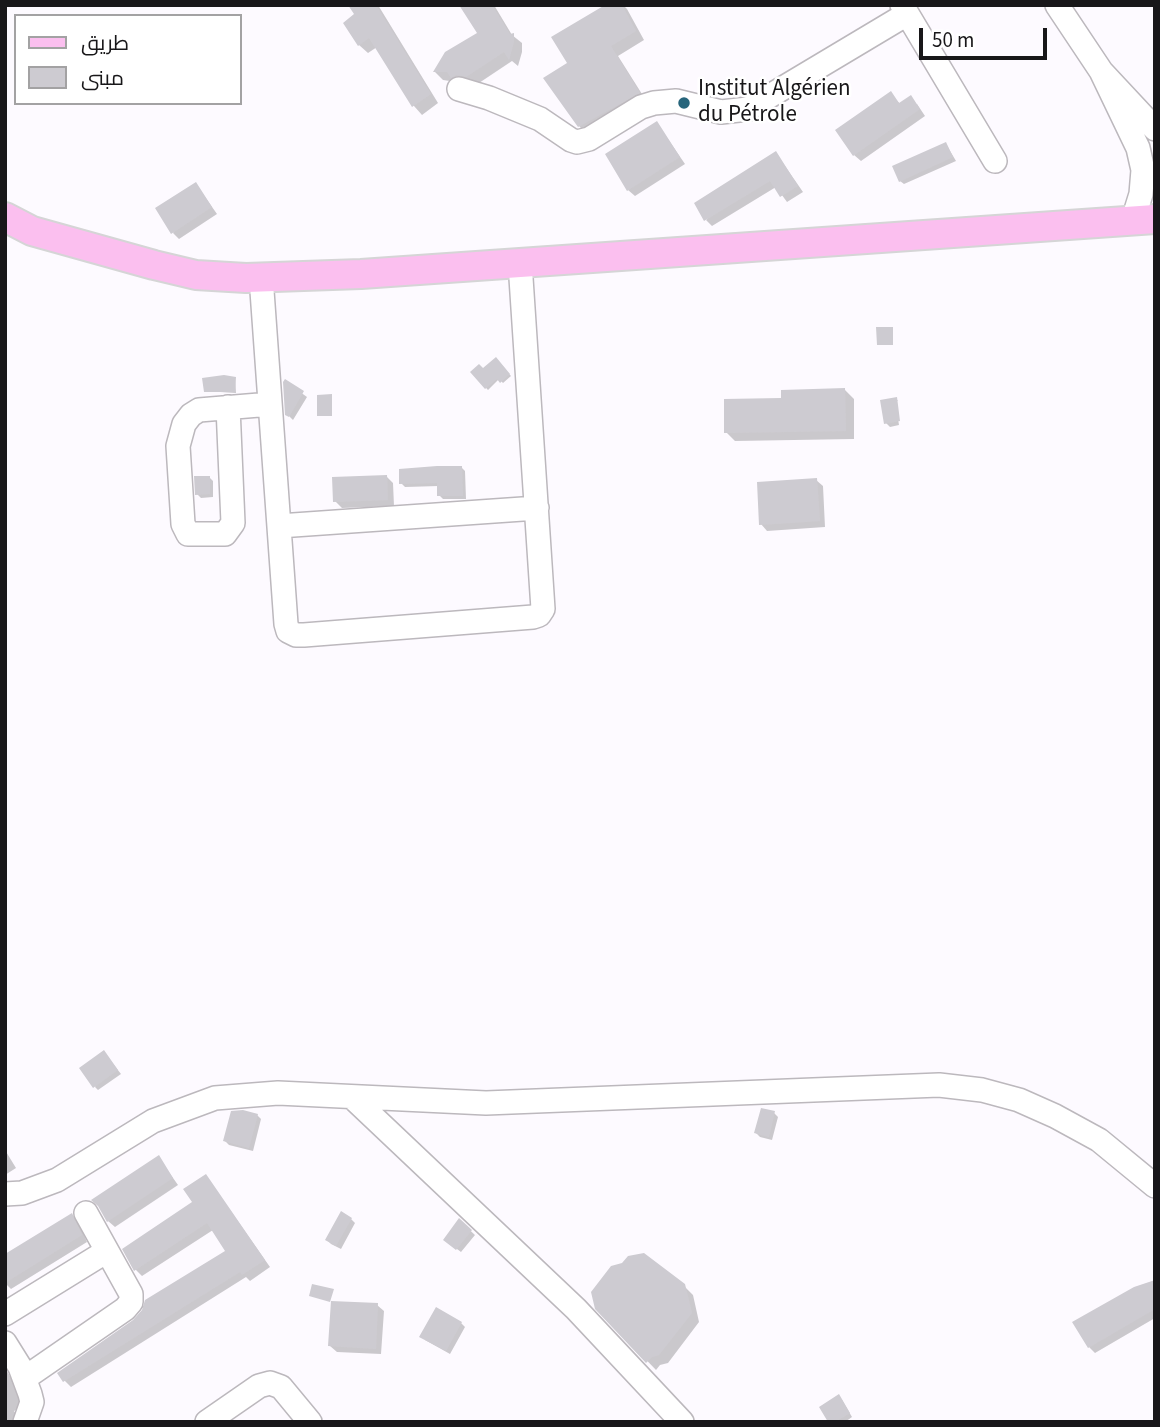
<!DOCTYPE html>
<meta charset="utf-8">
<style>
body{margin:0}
#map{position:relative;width:1160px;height:1427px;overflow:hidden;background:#fdfaff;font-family:"Source Sans 3",Cairo,sans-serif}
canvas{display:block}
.frame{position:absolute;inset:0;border:7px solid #181719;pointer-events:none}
.legend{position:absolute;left:14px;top:14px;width:228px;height:91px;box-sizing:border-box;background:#fff;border:2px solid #a3a2a3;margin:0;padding:9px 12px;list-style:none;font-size:21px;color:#181719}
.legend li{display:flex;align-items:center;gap:14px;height:35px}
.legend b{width:35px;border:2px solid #a3a2a3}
.scale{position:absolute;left:919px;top:28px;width:128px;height:32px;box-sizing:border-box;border:4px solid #181719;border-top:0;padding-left:9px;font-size:21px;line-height:24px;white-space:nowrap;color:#181719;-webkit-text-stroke:5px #fff;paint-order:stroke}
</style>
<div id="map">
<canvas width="1160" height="1427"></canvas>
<div class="frame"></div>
<ul class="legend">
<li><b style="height:9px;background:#fbbfef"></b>طريق</li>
<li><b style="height:19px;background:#cdcbd1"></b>مبنى</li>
</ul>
<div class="scale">50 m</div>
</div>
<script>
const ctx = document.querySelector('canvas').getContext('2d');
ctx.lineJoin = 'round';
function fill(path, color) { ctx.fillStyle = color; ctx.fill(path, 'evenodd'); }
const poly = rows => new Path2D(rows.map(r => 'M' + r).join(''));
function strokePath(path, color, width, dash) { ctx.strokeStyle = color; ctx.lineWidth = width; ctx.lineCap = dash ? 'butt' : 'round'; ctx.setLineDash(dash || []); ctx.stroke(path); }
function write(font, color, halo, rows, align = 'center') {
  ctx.font = font + ' "Source Sans 3",sans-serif'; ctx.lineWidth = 5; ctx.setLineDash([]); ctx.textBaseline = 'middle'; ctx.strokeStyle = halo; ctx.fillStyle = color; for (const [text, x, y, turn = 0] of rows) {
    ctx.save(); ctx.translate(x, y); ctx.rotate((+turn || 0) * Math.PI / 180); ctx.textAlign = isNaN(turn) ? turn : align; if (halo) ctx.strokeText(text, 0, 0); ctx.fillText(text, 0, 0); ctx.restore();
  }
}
fill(poly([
 [350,5,378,5,438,103,422,115,414,106,377,47,368,53,359,45,356,14],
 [461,5,494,5,512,35,522,43,522,52,518,66,512,61,476,85,443,80,435,72,480,34],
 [609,5,623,5,627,9,644,40,618,56,647,102,588,135,579,126,569,63],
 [891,94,901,105,917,104,925,116,861,161,854,155],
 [657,123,685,164,635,196,628,190],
 [946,144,956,161,904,184,900,181],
 [776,153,803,192,787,202,776,187,712,226,706,220],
 [196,184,217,214,179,239,173,233],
 [496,359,511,376,503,383,499,379,488,390,472,373,483,370],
 [235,378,236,393,205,391],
 [285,381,307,397,293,420,287,414],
 [845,390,854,399,854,439,735,441,726,432,783,399],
 [896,399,898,401,895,401,899,425,890,427,886,423],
 [461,467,465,471,466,499,443,499,439,495,439,486,405,487,401,483],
 [209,477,213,481,213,497,201,498,197,494],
 [387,477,393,483,394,506,342,508,335,501],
 [816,480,823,486,825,527,767,531,761,524],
 [107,1056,121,1074,98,1090,95,1087],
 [774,1113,778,1117,772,1140,760,1137,756,1133],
 [257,1115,261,1119,253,1151,229,1145,225,1141],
 [5,1150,16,1168,5,1175],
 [159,1158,178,1185,115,1227,108,1221],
 [206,1176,270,1267,250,1281,246,1277,71,1387,64,1380,134,1322,228,1251,213,1230,142,1276,136,1270,124,1249,195,1203],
 [72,1215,78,1221,87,1242,11,1289,5,1283,5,1256],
 [351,1219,355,1223,341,1249,331,1244,327,1240],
 [460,1221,475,1235,461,1252,449,1243],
 [1155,1281,1155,1318,1095,1353,1089,1347],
 [684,1286,693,1295,699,1322,668,1363,660,1365,656,1370,596,1308],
 [377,1305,384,1311,381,1354,337,1352,330,1346],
 [461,1323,465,1327,450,1354,425,1340],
 [5,1368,16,1386,23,1406,14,1411,19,1419,14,1422,5,1422],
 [842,1400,852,1417,845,1422,830,1422]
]), '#0003');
fill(poly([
 [348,5,376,5,431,94,412,107,369,38,358,46,343,23,354,14],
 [459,5,492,5,510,34,514,33,514,42,509,60,504,52,466,77,456,75,451,78,447,72,433,72,445,52,477,33],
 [605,5,622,5,636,31,611,46,640,93,578,127,543,78,567,63,551,37],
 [891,91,899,103,911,95,920,109,853,156,835,130],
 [657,121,680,157,627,191,605,154],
 [946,142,953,157,899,182,892,166],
 [776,151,798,186,780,197,770,181,704,221,694,203],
 [196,182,212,207,171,234,155,208],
 [876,327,893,327,893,345,877,345],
 [496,357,510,374,500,383,497,379,485,389,470,372,479,364,483,368],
 [224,375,236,377,235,392,204,392,202,378],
 [285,379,304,391,289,417,285,415,283,382],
 [845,388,846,431,724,433,724,399,781,398,781,390],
 [332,394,332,416,317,416,317,395],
 [897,397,900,421,884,424,880,400],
 [437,466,462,466,463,496,437,496,437,483,399,484,399,469],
 [387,475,388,500,333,502,332,477],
 [194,476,210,476,210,494,195,495],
 [817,478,820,521,759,525,757,482],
 [104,1050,118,1070,93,1088,79,1068],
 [761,1108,775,1111,769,1137,754,1133],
 [243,1110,258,1114,249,1148,223,1141,231,1111],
 [159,1155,173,1178,107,1222,98,1206,91,1200],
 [206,1174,265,1260,242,1275,240,1272,63,1382,57,1373,133,1320,142,1310,145,1300,225,1251,207,1223,134,1271,122,1249,192,1202,183,1189],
 [341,1211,352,1218,336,1246,325,1240],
 [72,1213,82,1235,5,1283,5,1254],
 [459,1218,472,1230,456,1250,443,1240],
 [644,1253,685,1284,692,1313,659,1355,652,1357,646,1363,595,1309,591,1292,611,1266,622,1263,628,1256],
 [1155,1280,1155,1309,1088,1348,1072,1322,1134,1287],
 [312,1284,334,1289,330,1302,309,1296],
 [331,1301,378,1303,376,1349,328,1346],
 [436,1307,462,1322,446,1351,419,1337],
 [839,1394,850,1413,835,1422,828,1422,819,1407]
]), '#cdcbd1');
const minor = poly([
 [902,5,995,161],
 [1057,5,1101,71],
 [459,89,489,98,540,119,571,140,577,142,589,139,641,107,654,103,676,101,721,112,748,109,907,14],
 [1133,220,1141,194,1143,170,1138,148,1101,71,1155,129],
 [261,277,286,624,288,631,296,635,304,635,533,617,539,615,543,609,520,263],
 [228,407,233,523,225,534,188,534,183,524,178,446,184,424,191,415,199,410,259,405,269,404],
 [279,526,537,508],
 [352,1097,576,1309,682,1422],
 [5,1194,22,1193,57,1180,153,1121,215,1098,278,1093,486,1103,939,1085,982,1090,1019,1100,1055,1116,1099,1140,1155,1186],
 [5,1314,107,1251],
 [5,1343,20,1367,30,1394,32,1402,25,1422],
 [25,1378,125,1309,131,1302,131,1294,86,1213],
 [207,1422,259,1386,270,1383,281,1387,310,1422]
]);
const major = poly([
 [5,217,32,231,154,265,196,275,246,278,361,274,1155,219]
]);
strokePath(minor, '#bcb8bd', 26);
strokePath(major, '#d5d5d6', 32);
strokePath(minor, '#fff', 23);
strokePath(major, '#fbbfef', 28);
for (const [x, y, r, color] of [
 [684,103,7,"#27657b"]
]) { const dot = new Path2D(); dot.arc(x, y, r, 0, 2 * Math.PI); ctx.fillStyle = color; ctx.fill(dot); strokePath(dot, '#fff', 2.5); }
write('23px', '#181719', '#fff', [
 ["Institut Algérien",698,90],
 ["du Pétrole",698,116]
], 'left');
</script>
